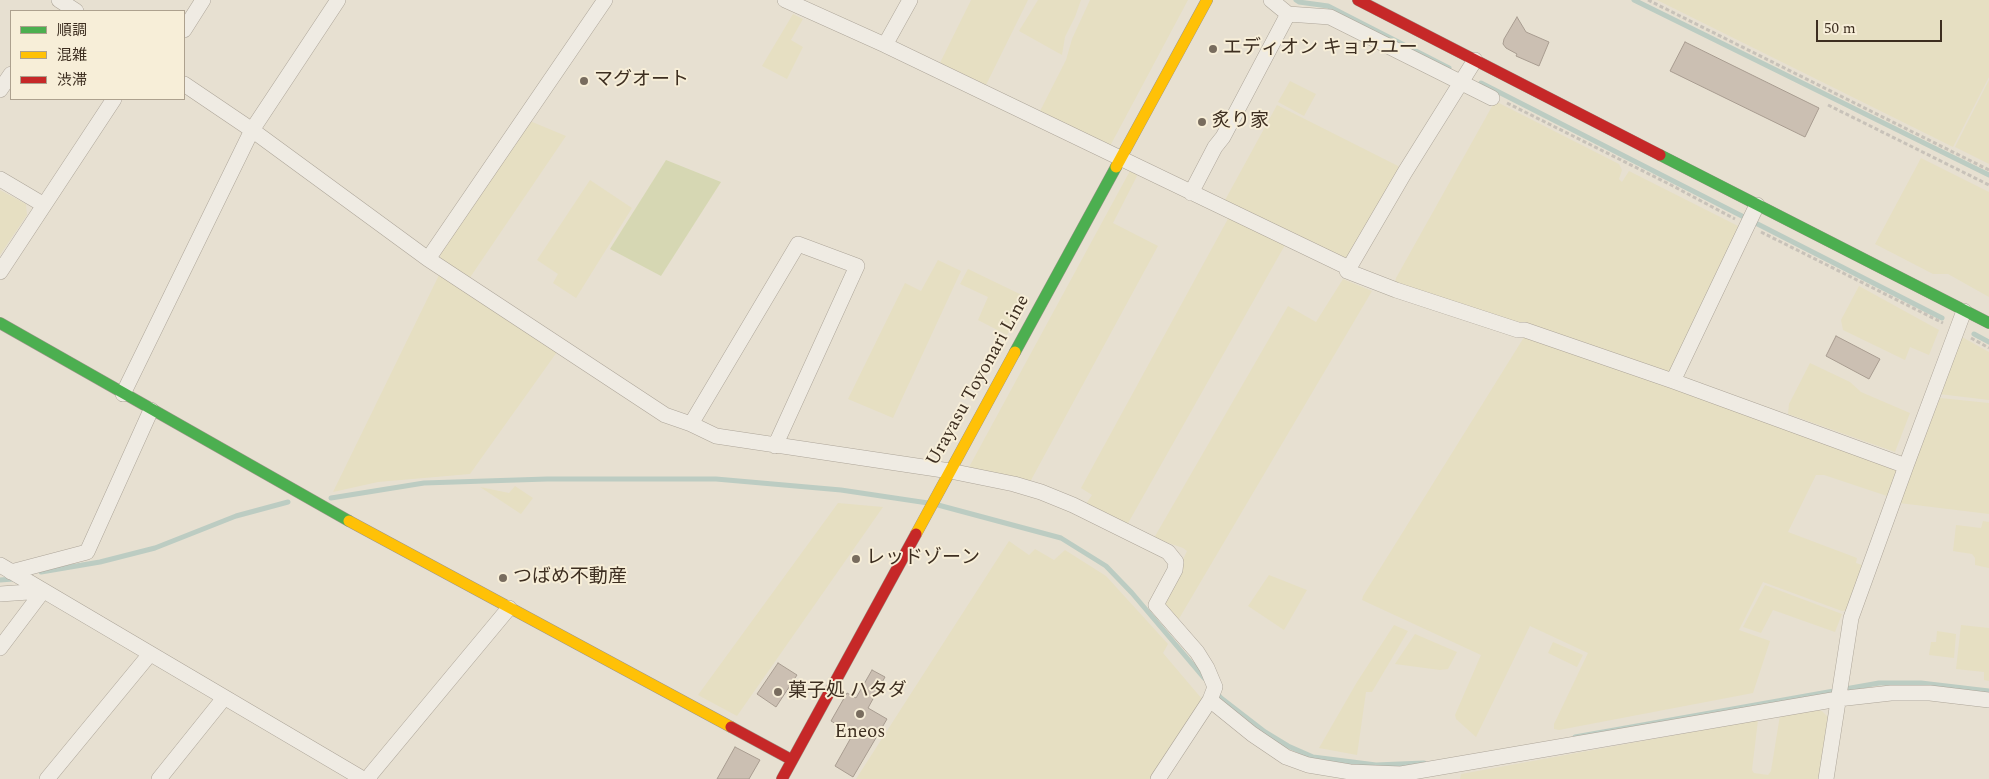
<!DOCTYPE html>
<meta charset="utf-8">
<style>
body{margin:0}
#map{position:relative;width:1989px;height:779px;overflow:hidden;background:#e7e0d1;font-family:Spectral,"Noto Sans JP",serif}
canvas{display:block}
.legend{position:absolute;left:10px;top:10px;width:175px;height:90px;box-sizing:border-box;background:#f7eed8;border:1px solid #ada18e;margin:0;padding:6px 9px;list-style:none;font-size:15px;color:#3d2e20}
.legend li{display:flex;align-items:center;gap:10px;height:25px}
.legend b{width:25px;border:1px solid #ada18e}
.scale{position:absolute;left:1816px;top:20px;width:126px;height:22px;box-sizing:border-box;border:2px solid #3d2e20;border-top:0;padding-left:6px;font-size:15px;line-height:18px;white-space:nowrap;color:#3d2e20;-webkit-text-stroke:4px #f7eed8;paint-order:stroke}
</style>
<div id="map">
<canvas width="1989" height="779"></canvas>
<ul class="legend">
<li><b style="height:6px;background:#4caf50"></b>順調</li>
<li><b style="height:6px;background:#ffc107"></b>混雑</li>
<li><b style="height:6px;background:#c62828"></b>渋滞</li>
</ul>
<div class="scale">50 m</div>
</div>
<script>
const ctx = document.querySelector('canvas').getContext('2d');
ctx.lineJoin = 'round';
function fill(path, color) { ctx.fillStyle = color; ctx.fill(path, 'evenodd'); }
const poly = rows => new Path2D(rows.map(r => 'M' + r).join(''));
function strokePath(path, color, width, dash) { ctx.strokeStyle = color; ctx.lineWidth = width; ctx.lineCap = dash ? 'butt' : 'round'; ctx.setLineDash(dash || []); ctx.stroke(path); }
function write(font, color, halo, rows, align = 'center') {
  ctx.font = font + ' Spectral,"Noto Sans JP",serif'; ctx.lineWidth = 4; ctx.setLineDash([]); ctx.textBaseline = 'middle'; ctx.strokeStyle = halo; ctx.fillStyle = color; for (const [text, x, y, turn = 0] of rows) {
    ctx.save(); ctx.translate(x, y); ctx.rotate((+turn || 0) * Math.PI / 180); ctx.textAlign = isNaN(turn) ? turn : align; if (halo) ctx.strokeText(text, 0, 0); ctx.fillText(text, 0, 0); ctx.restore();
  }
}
fill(poly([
 [971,0,1028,0,986,85,940,63],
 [1038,0,1081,0,1075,17,1065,37,1062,55,1019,31],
 [1090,0,1188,0,1109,148,1039,113,1066,60,1072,39],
 [1657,0,1989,0,1989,77,1953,147],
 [793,14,803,19,791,40,803,47,787,79,762,66],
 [1989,80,1989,164,1955,147],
 [1290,81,1316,94,1304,116,1278,102],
 [1495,101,1619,164,1622,170,1619,179,1622,182,1629,171,1740,227,1669,375,1395,282,1396,278],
 [1277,105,1400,167,1345,260,1224,202],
 [530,121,566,136,469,279,440,259,441,250],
 [1921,158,1989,192,1989,297,1948,274,1933,274,1875,244],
 [1131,169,1137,176,1113,223,1158,246,1030,482,968,469],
 [590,180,632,208,576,298,553,283,558,274,537,260],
 [0,190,26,204,27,215,0,255],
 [1229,217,1285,245,1127,525,1086,504,1092,495,1081,488],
 [938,260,961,271,893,418,848,399,905,283,921,291],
 [968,269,1028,298,1007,335,978,320,988,297,960,284],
 [440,273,557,352,470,474,378,482,333,492],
 [1343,279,1372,291,1177,622,1165,605,1166,595,1187,551,1183,548,1154,538,1288,306,1316,322],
 [1859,286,1939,330,1929,355,1910,347,1905,360,1843,330,1841,320],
 [1526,334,1898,466,1887,496,1824,475,1816,475,1788,532,1857,558,1856,563,1862,565,1847,610,1842,611,1763,582,1739,630,1770,641,1753,693,1559,730,1554,729,1554,724,1588,653,1530,626,1476,737,1456,719,1455,715,1481,655,1362,600,1363,596],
 [1962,337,1989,352,1989,400,1939,394],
 [1810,363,1850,382,1861,392,1910,413,1895,452,1788,414,1789,404],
 [1940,398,1989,403,1989,514,1899,503],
 [515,486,533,498,521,514,480,487,509,493],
 [838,503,883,507,737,716,698,695],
 [1983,521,1989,522,1989,568,1975,565,1975,558,1972,554,1953,551,1956,525,1981,528],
 [1009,541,1029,555,1035,549,1054,560,1065,550,1106,576,1168,644,1163,653,1202,699,1150,779,856,779],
 [1269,575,1307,590,1284,630,1248,606],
 [1765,585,1842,614,1835,632,1773,610,1761,633,1743,627],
 [1394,625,1408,631,1372,692,1366,692,1357,755,1319,748,1357,682],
 [1961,625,1989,628,1989,681,1984,680,1984,672,1956,669],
 [1937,631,1956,634,1954,658,1929,655,1931,642,1936,642],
 [1415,634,1457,652,1448,669,1440,670,1395,664],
 [1553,642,1583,655,1577,667,1548,653],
 [1817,710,1822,711,1828,717,1819,779,1460,779,1461,774,1758,720,1752,770,1754,773,1768,775,1771,771,1780,715]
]), '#e6dfc2');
fill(poly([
 [666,160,721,182,661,276,610,249]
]), '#d6d7b3');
strokePath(poly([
 [1296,0,1299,2,1328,6,1449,68],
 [1634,0,1989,175],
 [1481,83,1942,318],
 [1974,334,1989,342],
 [331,498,424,483,547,479,716,479,841,490,928,503],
 [938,505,1061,538,1106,566,1132,593,1204,678],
 [41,572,100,562,155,548,236,516,288,502],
 [0,580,13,579],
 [1216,692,1221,698,1265,732,1288,746,1313,757,1376,765,1424,763],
 [1575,737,1879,683,1921,683,1989,691]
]), '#bcccc2', 5);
const building = poly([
 [1517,17,1526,32,1549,42,1539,66,1516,56,1517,54,1506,48,1503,44,1504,39,1517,17],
 [1685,42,1819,108,1805,137,1670,71,1685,42],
 [1836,336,1880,359,1869,379,1826,356,1836,336],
 [778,663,797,675,776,707,757,694,778,663],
 [872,670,885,677,868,708,887,719,853,777,835,766,853,734,831,721,847,693,856,698,872,670],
 [735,747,760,760,749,779,717,779,735,747]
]);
fill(building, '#cbbfb2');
strokePath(building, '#a89c90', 1);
const street = poly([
 [59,0,76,11],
 [785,0,885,45,1349,268,1347,271,1396,290,1518,330,1525,330,1673,381,1906,466],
 [1271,0,1288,14,1330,17,1492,98],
 [184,30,203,0],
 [885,45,910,0],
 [184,84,252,130,428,259,665,415,691,424,716,436,950,471,1014,484,1041,492,1073,505,1168,552,1176,562,1175,570,1156,605,1197,652,1207,668,1215,687,1210,700,1158,779],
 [0,90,11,74],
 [0,179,44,205],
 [1191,193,1215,147,1223,137,1288,14],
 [428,259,605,0],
 [1349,268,1405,172,1475,60],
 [0,272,114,99],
 [1673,381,1757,205],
 [123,394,252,130,338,0],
 [691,424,798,244,857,266,775,446],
 [0,565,363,779],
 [11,572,87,552,151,410],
 [0,594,43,591],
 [0,648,43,591],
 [1210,700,1252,734,1286,757,1308,765,1350,772,1401,774,1838,699,1891,693,1930,693,1989,700],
 [47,779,150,654],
 [159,779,224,698],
 [369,779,371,774,509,608],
 [1826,779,1851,618,1906,466,1964,311]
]);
const fast = poly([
 [1660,155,1989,323],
 [0,323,349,521],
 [1015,352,1116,167]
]);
const slow = poly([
 [1116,167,1207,0],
 [349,521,731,727],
 [916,534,1015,352]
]);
const jam = poly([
 [1358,0,1660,155],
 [731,727,792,760],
 [782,779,916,534]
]);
strokePath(street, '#ada599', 16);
strokePath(fast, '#9c958a', 12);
strokePath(slow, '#9c958a', 12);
strokePath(jam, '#9c958a', 12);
strokePath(poly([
 [1648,0,1989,170],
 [1507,103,1671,185,1735,219],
 [1828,105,1989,185],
 [1761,232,1943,323],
 [1971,338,1989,348]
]), '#c8c2b9', 3, [4, 2.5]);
strokePath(street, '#efebe3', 15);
strokePath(fast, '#4caf50', 11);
strokePath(slow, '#ffc107', 11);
strokePath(jam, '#c62828', 11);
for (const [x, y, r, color] of [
 [1213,49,5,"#786c5e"],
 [584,81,5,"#786c5e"],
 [1202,122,5,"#786c5e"],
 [856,559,5,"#786c5e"],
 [503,578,5,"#786c5e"],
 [778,692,5,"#786c5e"],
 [860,714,5,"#786c5e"]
]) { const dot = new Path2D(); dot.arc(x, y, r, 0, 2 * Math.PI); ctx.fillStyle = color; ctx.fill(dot); strokePath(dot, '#f7eed8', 2); }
write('19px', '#3d2e20', '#f7eed8', [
 ["エディオン キョウユー",1223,49],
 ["マグオート",594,81],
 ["炙り家",1212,122],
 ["レッドゾーン",866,559],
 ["つばめ不動産",513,578],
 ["菓子処 ハタダ",788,692],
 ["Eneos",860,733,"center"]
], 'left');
write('19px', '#3d2e20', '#f7eed8', [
 ["Urayasu Toyonari Line",979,381,-61]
]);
</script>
